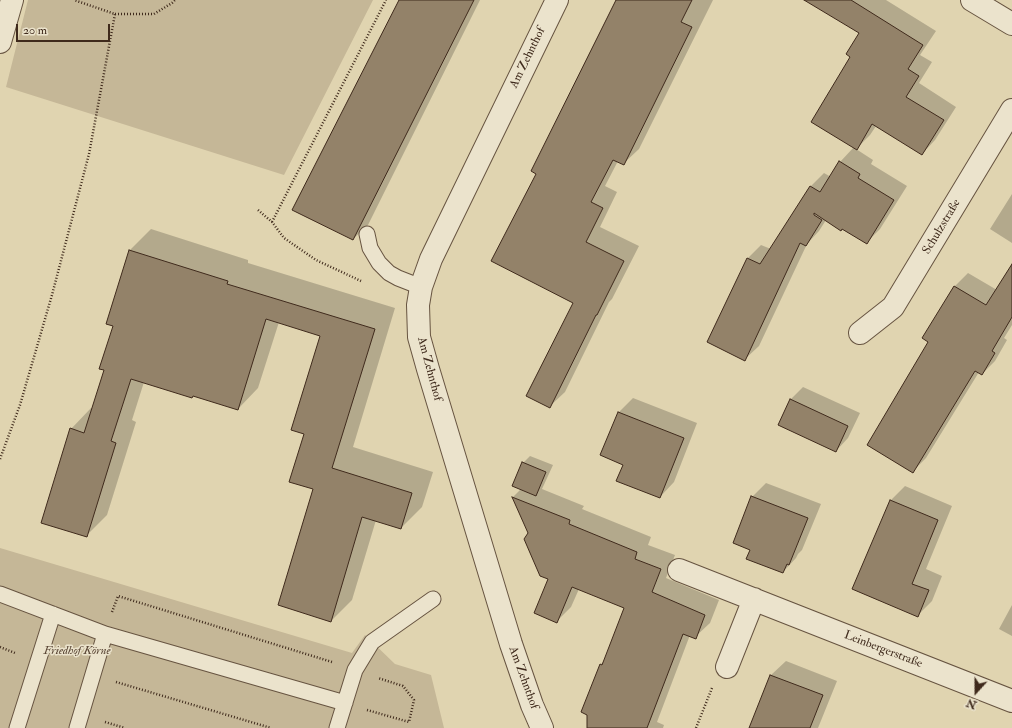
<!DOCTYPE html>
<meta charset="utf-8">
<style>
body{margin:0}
#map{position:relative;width:1012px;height:728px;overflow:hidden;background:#e0d4b0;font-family:"IM FELL Double Pica",serif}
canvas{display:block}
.north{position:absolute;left:956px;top:672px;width:40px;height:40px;-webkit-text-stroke:3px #ebe3cc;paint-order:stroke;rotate:201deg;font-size:11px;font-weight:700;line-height:16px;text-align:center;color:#3f2a1c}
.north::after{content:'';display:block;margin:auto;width:14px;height:18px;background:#3f2a1c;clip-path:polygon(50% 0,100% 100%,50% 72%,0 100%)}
.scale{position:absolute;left:16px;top:24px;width:94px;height:18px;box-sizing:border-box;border:2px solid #3f2a1c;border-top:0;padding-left:5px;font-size:12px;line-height:14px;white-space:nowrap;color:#3f2a1c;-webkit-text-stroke:3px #ebe3cc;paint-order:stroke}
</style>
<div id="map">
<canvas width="1012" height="728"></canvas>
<div class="north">N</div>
<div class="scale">20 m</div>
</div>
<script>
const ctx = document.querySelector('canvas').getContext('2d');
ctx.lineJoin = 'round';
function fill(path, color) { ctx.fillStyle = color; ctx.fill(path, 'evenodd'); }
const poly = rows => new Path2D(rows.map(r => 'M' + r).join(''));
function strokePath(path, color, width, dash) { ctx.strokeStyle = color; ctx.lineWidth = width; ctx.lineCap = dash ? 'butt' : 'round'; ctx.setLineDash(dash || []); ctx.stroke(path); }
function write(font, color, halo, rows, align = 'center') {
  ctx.font = font + ' "IM FELL Double Pica",serif'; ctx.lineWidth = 3; ctx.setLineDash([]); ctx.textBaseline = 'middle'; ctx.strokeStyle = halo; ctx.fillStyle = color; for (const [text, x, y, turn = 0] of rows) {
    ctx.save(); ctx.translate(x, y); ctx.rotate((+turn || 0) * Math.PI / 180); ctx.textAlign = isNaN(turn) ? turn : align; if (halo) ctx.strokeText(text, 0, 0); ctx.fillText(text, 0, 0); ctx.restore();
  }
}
fill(poly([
 [28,0,373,0,284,175,6,87],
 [0,548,352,653,365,635,395,664,431,675,444,728,0,728]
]), '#c5b797');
fill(poly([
 [400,0,480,0,368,225,353,239],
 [617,0,713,0,639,149,623,164,618,161,605,186,617,192,600,227,639,246,612,299,609,302,565,392,549,407,574,303,537,174],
 [808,0,886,0,936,31,920,55,932,62,919,83,956,107,935,140,922,154,876,126,870,135,856,149,873,160,871,164,907,186,880,229,866,243,826,220,819,231,807,244,759,346,745,359,748,258,761,245,771,249,810,187,824,173,831,177,840,162,854,147,851,57,860,32],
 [1012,194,1012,243,990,229],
 [151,229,248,260,248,263,395,308,353,447,433,472,422,507,401,528,376,520,352,600,331,621,315,488,305,433,321,336,279,322,258,388,238,409,194,395,192,397,144,382,132,420,136,422,107,515,86,536,71,429,91,408,93,408,106,369,114,325,107,323,130,250],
 [1012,266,1012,325,1004,338,1007,340,995,361,982,374,979,372,926,458,913,471,929,342,923,338,955,286,968,273,997,290],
 [803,387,860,413,848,438,836,451,790,400],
 [633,398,697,423,674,482,660,497,624,464,601,455,619,412],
 [530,456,553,465,542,489,584,506,582,509,651,537,648,545,675,555,666,578,719,600,710,623,695,637,690,635,657,722,664,725,663,728,588,728,588,714,582,711,601,664,604,661,625,608,579,589,571,607,557,621,549,578,513,497,521,489,523,463],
 [766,483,821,504,802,550,798,554,796,558,783,572,751,549,752,497],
 [905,486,952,506,926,569,942,576,932,601,918,615,890,501],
 [1012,605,1012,636,999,629],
 [786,661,837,681,818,728,750,728,771,675]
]), '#0003');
const building = poly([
 [399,0,474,0,353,240,292,210,399,0],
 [616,0,692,0,681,22,692,27,624,165,613,160,591,202,603,208,586,242,624,261,597,315,596,315,550,408,526,396,573,303,491,261,536,174,531,171,616,0],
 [804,0,851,0,923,45,908,69,919,76,906,97,944,120,922,155,872,124,857,150,811,122,850,57,846,54,859,33,804,0],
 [839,161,860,174,858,178,894,200,867,244,842,229,841,231,814,213,814,215,822,220,806,246,800,243,745,361,707,342,747,258,760,264,810,186,820,192,839,161],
 [129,250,228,281,227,284,375,329,332,468,412,493,401,529,362,517,331,622,278,605,313,489,289,482,304,434,291,430,320,336,266,319,238,410,193,396,192,398,131,379,111,441,116,443,87,537,41,523,70,428,84,433,104,370,99,369,113,326,106,324,129,250],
 [1012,264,1012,317,992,351,995,353,982,375,975,371,913,473,867,445,928,342,922,338,954,286,986,305,1012,264],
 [790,399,848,426,836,452,778,425,790,399],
 [618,412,684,438,660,498,616,481,623,465,600,455,618,412],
 [522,462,546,472,536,496,512,486,522,462],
 [751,496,808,518,789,565,787,564,783,573,746,559,750,550,733,543,751,496],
 [512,497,570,520,569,524,637,552,635,559,661,569,652,592,705,615,696,639,683,634,647,728,587,728,587,715,581,712,600,664,602,665,624,608,572,587,557,623,534,613,548,579,540,576,524,539,528,533,512,497],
 [890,500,938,520,912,584,929,590,918,617,852,589,890,500],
 [770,675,823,695,810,728,749,728,770,675]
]);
fill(building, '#938269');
strokePath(building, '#3f2a1c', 1);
const lane = poly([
 [367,234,370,248,379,263,389,273,398,278,421,287],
 [0,594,105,634,345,703],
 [17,728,53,614],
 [77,728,105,634],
 [337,728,355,670,372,642,433,599]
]);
const street = poly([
 [972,0,1012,24],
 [0,42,12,0],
 [860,333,893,307,1012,110],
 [679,570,1012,701],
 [727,667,754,599],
 [542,728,532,705,511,644,428,369,419,337,418,305,421,287,431,259,557,0]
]);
strokePath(lane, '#675441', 17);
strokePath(street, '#675441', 24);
strokePath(poly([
 [115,14,154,14,172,3,175,0],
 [258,210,272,222,284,238,316,260,361,281],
 [272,222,386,0],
 [0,459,20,405,52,295,89,154,115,14,74,0],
 [112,612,118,596,332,662],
 [0,647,15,653],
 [116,682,271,728],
 [367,710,409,722,414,700,403,686,378,678],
 [105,722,125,728],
 [696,728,712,688]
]), '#3f2a1c', 2.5, [1, 2]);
strokePath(lane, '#ebe3cc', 15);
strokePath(street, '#ebe3cc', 22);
write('12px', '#3f2a1c', '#ebe3cc', [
 ["Am Zehnthof",528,58,-64],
 ["Schulzstraße",942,227,-59],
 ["Am Zehnthof",429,369,75],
 ["Leinbergerstraße",883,650,21],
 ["Am Zehnthof",523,678,70]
]);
write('italic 12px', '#5a4635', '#ebe3cc', [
 ["Friedhof Körne",77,651]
]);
</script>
